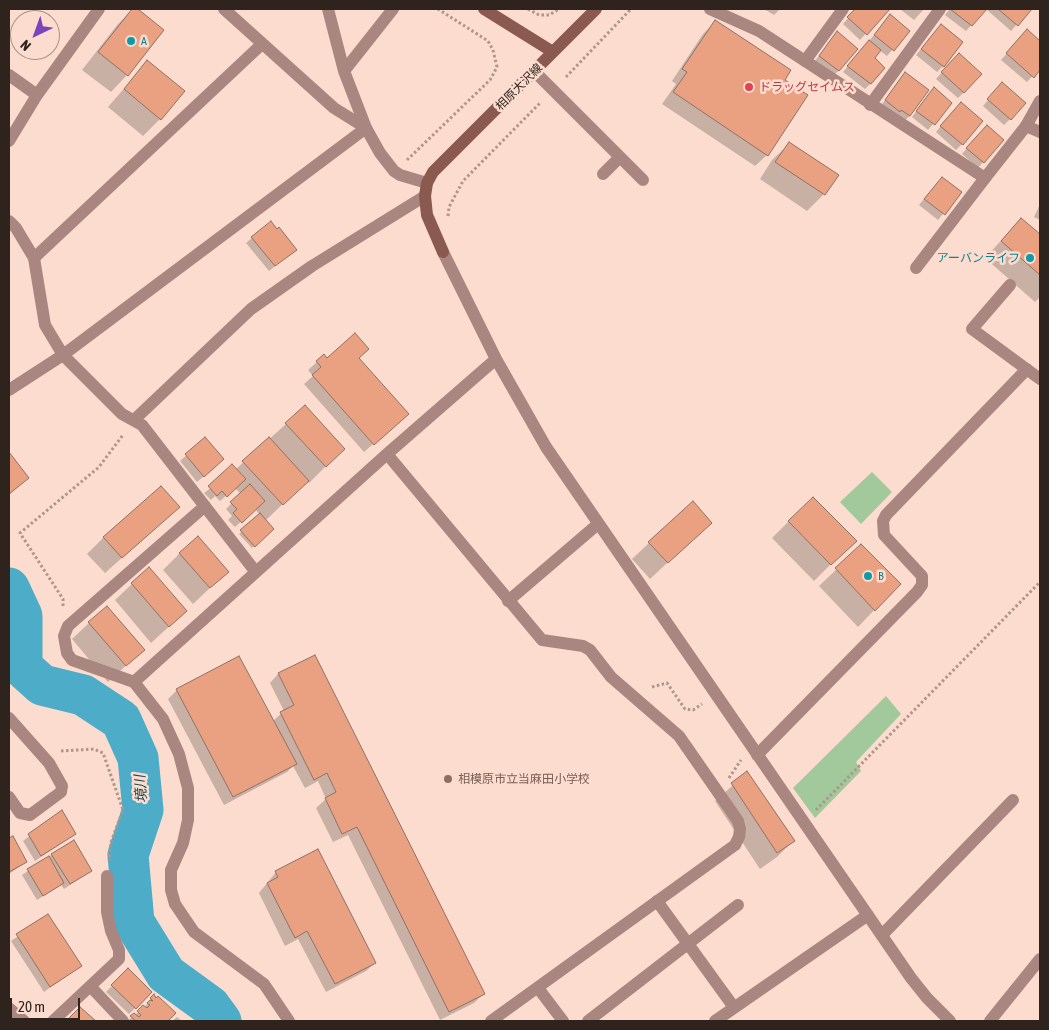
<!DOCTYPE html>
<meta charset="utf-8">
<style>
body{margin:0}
#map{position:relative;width:1049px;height:1030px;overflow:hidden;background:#fcdcce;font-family:"Asap Condensed",sans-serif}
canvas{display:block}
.frame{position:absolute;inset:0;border:10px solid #2f231e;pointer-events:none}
.north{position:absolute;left:10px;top:10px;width:50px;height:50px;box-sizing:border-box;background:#fcdcce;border:1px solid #aa9288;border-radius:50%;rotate:222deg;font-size:14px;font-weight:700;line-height:20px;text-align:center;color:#2f231e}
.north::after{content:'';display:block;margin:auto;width:18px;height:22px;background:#7a44bb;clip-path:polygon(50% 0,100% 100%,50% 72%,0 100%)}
.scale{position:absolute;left:10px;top:998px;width:70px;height:22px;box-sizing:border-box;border:2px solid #2f231e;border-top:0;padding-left:6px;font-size:15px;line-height:18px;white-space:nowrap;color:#2f231e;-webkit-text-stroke:4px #fcdcce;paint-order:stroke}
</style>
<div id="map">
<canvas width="1049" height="1030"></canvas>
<div class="frame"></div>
<div class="north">N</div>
<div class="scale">20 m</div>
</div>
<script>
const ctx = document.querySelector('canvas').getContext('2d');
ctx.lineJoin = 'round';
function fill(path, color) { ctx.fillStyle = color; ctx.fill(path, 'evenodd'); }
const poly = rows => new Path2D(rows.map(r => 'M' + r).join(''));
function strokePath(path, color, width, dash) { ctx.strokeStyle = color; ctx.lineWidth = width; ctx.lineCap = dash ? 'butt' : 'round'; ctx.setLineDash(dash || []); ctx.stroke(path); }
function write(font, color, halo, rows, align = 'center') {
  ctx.font = font + ' "Asap Condensed","Noto Sans JP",sans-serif'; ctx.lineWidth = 5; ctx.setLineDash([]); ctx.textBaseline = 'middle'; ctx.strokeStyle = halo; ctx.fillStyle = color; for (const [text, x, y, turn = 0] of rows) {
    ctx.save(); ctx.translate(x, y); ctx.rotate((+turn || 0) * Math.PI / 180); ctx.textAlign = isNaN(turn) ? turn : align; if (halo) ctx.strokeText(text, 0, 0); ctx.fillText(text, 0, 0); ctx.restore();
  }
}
fill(poly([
 [872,472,892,492,861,524,840,502],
 [886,696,901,714,856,762,861,771,815,818,793,788]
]), '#a2c99c');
fill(poly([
 [133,9,136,9,162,30,127,75,111,92,82,70,118,24],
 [764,9,780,9,774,15],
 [856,9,888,9,860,40,843,24],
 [900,9,924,9,914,20],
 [950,9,986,9,966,31,945,15],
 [986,9,1030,9,1011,31],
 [715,22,767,155,755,166,662,104,676,84,672,81,703,34],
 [885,22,908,31,887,56,879,50,873,58,871,83,865,89,843,72],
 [936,31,943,66,937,72,916,55],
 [1027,31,1040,43,1040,68,1027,82,1001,60],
 [837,33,839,70,833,76,814,62],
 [953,60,964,92,958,98,936,79],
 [147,62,160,119,143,136,108,107],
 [905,73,910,116,904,121,880,107],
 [997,90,1010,119,1004,125,983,106],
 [929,94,950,104,928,130,912,117],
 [955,109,962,144,956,150,936,132],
 [981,132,983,162,978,168,962,154],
 [789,144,837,175,824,194,807,211,760,179,772,160],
 [936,184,960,193,938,220,919,205],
 [1040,204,1040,220,1034,217],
 [1021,219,1040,236,1040,297,1035,302,985,258],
 [252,238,289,255,269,271,246,243],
 [358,358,398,422,364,452,304,384,313,376,308,370,317,362],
 [286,424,327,465,309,483,307,481,265,521,273,529,252,548,239,534,260,515,255,509,235,527,228,520,232,516,226,509,241,494,235,488,220,501,215,496,211,500,204,493,236,469],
 [205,439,217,465,197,482,180,461],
 [9,454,28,478,9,495],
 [789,521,838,557,814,581,772,538],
 [161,523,105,573,87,554,104,537],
 [710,523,650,579,632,559,649,543],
 [861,546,899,584,858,627,819,586],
 [180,553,228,571,193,604,163,570],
 [132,584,186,611,151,643,115,600],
 [89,623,143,650,108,682,72,639],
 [314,657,483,994,474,1003,440,1020,348,835,333,842,316,808,326,799,318,781,305,788,293,766,287,772,224,805,168,699,177,690,273,721,284,711,270,683,278,674],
 [747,773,793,841,777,857,760,869,715,801],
 [61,812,75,834,35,861,23,841],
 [12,837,26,862,9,874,9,839],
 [52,855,91,871,64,889,61,885,37,900,22,875],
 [276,872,375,963,366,971,326,992,298,939,285,946,259,893],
 [48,916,80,966,44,992,11,941],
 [128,970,151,992,129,1014,106,992],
 [153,996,175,1013,167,1021,138,1021,135,1019,134,1021,127,1021,144,1008],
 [177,1017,182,1021,172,1021]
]), '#0003');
strokePath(poly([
 [9,588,22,616,22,667,42,685,83,695,121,720,138,758,143,810,128,855,134,922,166,974,210,1006,221,1021]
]), '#4dacc7', 41);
const building = poly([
 [132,9,138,9,164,30,128,76,98,52,132,9],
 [855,9,890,9,867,35,847,17,855,9],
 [950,9,987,9,972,26,950,9],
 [998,9,1032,9,1018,26,998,9],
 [890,14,910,31,894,51,874,35,890,14],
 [715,20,791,70,785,80,808,95,768,156,673,92,687,72,682,69,715,20],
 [941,24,963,42,944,67,921,49,941,24],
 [1027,29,1040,41,1040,70,1034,78,1006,53,1027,29],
 [837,31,858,49,839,71,819,56,837,31],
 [869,40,881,50,875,58,885,68,871,84,847,66,869,40],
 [959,53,982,74,964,93,941,72,959,53],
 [147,60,185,91,161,120,124,89,147,60],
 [905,72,929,90,910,116,901,110,900,112,885,100,905,72],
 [1002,82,1026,103,1011,120,987,99,1002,82],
 [934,87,952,103,935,125,916,111,934,87],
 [961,102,983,121,963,145,940,126,961,102],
 [987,125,1004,140,984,163,966,148,987,125],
 [789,142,839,175,825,195,775,162,789,142],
 [942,177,962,192,945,215,924,199,942,177],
 [1021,218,1040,234,1040,275,1001,241,1021,218],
 [271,221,277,229,279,227,297,250,275,266,251,237,271,221],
 [355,333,369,349,359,358,409,414,374,445,312,375,321,367,316,361,324,354,327,358,355,333],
 [305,405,345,449,326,467,285,423,305,405],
 [205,437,224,459,204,477,185,454,205,437],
 [269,437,309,481,283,505,242,461,269,437],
 [9,452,29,478,9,494,9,452],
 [232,464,246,479,227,497,222,491,217,496,208,486,232,464],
 [250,484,265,501,242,523,233,513,237,509,230,502,250,484],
 [161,486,180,507,122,558,103,537,161,486],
 [813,497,857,541,831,565,788,521,813,497],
 [693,501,712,523,668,563,648,542,693,501],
 [260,513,274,529,255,547,240,530,260,513],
 [198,536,229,572,210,588,179,553,198,536],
 [861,544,901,584,875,611,835,568,861,544],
 [149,567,187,611,169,627,131,583,149,567],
 [107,606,145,650,126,666,88,622,107,606],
 [315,655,485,994,449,1012,357,827,342,834,325,798,336,792,327,773,314,780,280,712,294,705,278,673,315,655],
 [239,656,297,764,233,797,176,689,239,656],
 [747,771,795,841,777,853,731,783,747,771],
 [62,810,76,834,41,856,28,834,62,810],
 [13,836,27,862,9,872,9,838,13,836],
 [74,840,92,871,70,884,51,854,74,840],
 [318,849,376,963,335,984,307,931,295,938,267,883,278,877,275,871,318,849],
 [49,856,64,883,43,896,27,869,49,856],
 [48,914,82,966,50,987,16,934,48,914],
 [128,968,152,992,136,1009,111,985,128,968],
 [154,994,156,998,158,996,176,1013,168,1021,136,1021,130,1016,134,1013,139,1017,141,1015,137,1011,143,1005,147,1008,150,1005,147,1003,150,1000,153,1001,150,998,154,994],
 [80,1007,96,1021,66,1021,80,1007]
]);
fill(building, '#eaa182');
strokePath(building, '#8d7164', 1);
strokePath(poly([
 [528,9,539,15,549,15,559,9],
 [566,77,631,9],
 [407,160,490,80,497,67,493,50,488,41,438,9],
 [448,216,449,207,463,181,540,103],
 [63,606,63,599,20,533,99,467,123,435],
 [652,687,667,683,685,709,693,710,702,704],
 [61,751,94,749,103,753,123,810,111,842,109,861],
 [729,778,741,760],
 [816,810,1040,582]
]), '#ae968b', 3, [2.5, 2.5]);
strokePath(poly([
 [224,9,334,108,366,128],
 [805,61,843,9],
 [534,71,643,180],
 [9,75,37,95],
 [870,105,940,9],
 [1026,126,1040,101],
 [9,141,37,95,99,9],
 [603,174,620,157],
 [34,258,262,44],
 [916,268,985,178],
 [1010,285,972,329,1040,379],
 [63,355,122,414,142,425,255,571],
 [134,420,251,309,312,266,425,196],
 [508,601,598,524],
 [134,682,72,660,67,653,64,636,68,626,205,506],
 [9,718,49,763,62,786,61,792,30,815,20,813,9,797],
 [757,755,917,592,922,585,922,576,884,535,883,521,886,515,1027,369],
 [657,901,733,1006],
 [882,935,1013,800],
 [91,987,123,1021],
 [538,988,563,1021],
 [9,1008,24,1021],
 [53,1021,119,959,119,950,111,931,107,912,107,876],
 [588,1021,738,905],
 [990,1021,1040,959]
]), '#a98780', 12);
strokePath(poly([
 [328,9,344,71,366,128,380,153,394,171,400,175,427,183],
 [710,9,759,31,985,178,1026,126,1040,132],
 [344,71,393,9],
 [9,221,16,228,34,258,45,325,63,355],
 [443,252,496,359,546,447,911,978,927,998,950,1021],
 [9,390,63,355,366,128],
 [387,454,542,640,583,646,590,650,611,677,679,736,738,821,740,829,739,837,735,845,491,1021],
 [289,1021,264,984,194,932,175,904,171,890,171,870,183,843,188,820,188,788,179,754,163,719,134,682,387,454,496,359],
 [715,1021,868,915]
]), '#a98780', 12);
strokePath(poly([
 [484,9,553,52],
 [443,252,427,215,425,196,427,183,433,172,596,9]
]), '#8a5a51', 12);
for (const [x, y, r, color] of [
 [131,41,5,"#0f9aa8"],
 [749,87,5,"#e0444e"],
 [1030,258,5,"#0f9aa8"],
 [868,576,5,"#0f9aa8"],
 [448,779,5,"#8d6e63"]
]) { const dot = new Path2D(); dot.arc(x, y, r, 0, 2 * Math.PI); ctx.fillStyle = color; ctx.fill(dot); strokePath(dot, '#fcdcce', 2); }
write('12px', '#0d838f', '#fcdcce', [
 ["A",141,41],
 ["アーバンライフ",1020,258,"right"],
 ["B",878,576]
], 'left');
write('12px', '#2f231e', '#fcdcce', [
 ["相原大沢線",519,87,-45]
]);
write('12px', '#be3a42', '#fcdcce', [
 ["ドラッグセイムス",759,87]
], 'left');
write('12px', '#785e54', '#fcdcce', [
 ["相模原市立当麻田小学校",458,779]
], 'left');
write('italic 14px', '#1c4652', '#fcdcce', [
 ["境川",141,789,-95]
]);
</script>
